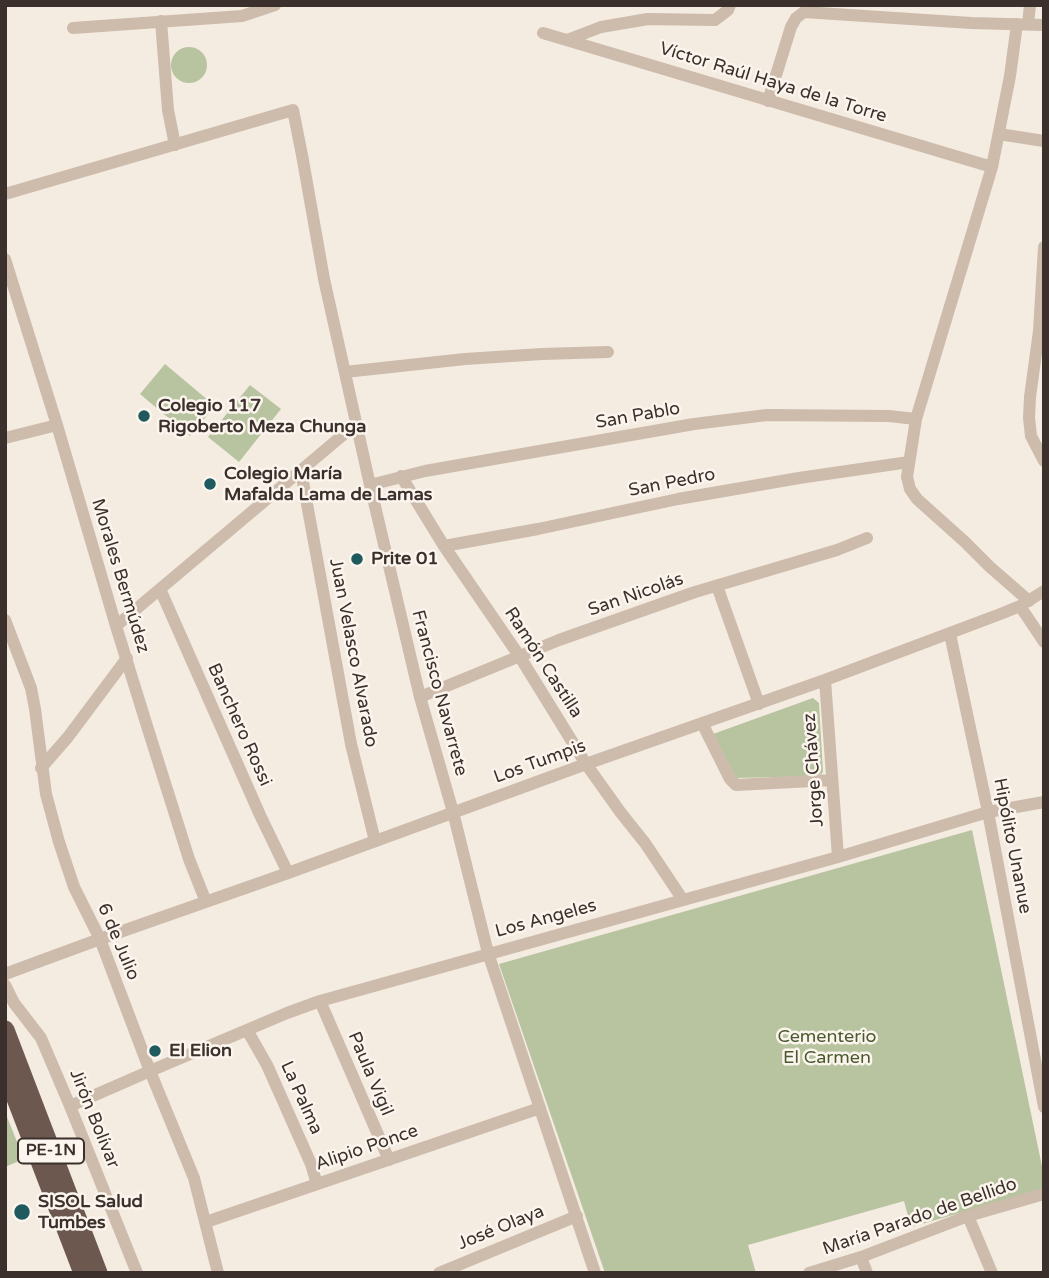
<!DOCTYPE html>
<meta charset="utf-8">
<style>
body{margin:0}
#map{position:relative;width:1049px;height:1278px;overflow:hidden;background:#f4ebe1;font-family:"Varela Round",sans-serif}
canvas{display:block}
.frame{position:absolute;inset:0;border:7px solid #3b302b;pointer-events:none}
</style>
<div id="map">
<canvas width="1049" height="1278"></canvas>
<div class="frame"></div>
</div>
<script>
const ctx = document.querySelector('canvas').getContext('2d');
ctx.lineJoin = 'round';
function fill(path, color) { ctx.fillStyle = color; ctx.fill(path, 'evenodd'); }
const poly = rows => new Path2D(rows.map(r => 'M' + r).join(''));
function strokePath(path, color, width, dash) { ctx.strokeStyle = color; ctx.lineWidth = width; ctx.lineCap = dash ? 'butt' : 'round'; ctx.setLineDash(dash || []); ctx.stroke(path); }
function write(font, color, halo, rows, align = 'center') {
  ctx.font = font + ' "Varela Round",sans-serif'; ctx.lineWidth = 5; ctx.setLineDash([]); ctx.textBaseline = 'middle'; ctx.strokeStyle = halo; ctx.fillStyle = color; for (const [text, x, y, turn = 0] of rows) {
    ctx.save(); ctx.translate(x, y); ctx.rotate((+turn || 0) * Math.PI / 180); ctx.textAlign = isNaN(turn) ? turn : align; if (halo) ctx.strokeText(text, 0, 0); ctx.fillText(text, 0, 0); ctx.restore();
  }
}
fill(poly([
 '171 65a18 18 0 1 1 36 0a18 18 0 1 1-36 0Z',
 [165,364,215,406,190,436,140,394],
 [250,385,281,409,239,462,208,437],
 [813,698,819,703,823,772,821,774,817,776,736,778,713,734],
 [972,830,1044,1176,1044,1189,911,1227,904,1201,748,1245,756,1273,605,1273,499,964],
 [5,1112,24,1159,5,1167]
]), '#b8c4a0');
strokePath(poly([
 [161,21,168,110,175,145],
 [1017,24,1010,76,992,167,916,419,907,477,910,489,917,499,965,542,990,567,1029,601],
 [1028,24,1030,5],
 [73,28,242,16,275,5],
 [543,33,992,167],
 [567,40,601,27,648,19,715,20,728,10,730,5],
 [768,101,791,27,796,18,804,12,971,23,1044,25],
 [999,134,1044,141],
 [5,194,293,110,302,155,324,279,370,485,420,697,453,812,488,953,595,1273],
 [1044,247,1039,331,1030,397,1029,418,1031,436,1044,461],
 [5,259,57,425,116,626,147,726,189,859,206,902],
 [345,372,465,359,542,354,608,352],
 [5,438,57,425],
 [301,471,351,744,375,841],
 [401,476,444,546,520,657,586,764,621,813,645,843,683,900],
 [370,485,425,471,694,424,767,415,889,416,916,419],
 [444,546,538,529,678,499,799,478,909,462],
 [717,586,759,704],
 [160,589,260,815,288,873],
 [1020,606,1044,642],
 [5,620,31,688,35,709,46,794,59,842,74,887,100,939,150,1071,194,1178,218,1273],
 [116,626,356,424],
 [950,634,988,812,1044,1107],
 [825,680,838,857],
 [420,697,559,640,695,592,837,550,867,538],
 [702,723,730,779,736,785,832,780],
 [41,768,68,737,127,658],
 [5,974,100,939,288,873,586,764,825,680,1003,613,1020,606,1044,591],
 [5,985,14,1003,41,1038,70,1106,137,1273],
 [320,1001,389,1160],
 [247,1030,267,1065,311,1164,317,1184],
 [70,1106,150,1071,287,1013,320,1001,838,857,988,812,1044,802],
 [968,1216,992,1273],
 [206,1222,540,1108],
 [861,1257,867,1273],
 [439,1273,577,1216],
 [809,1273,861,1257,968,1216,1044,1194]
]), '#cdbbac', 12);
strokePath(poly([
 [5,1030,98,1273],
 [5,1070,83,1273]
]), '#6c584f', 19);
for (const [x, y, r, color] of [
 [144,416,7,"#1f5a5e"],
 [210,484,7,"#1f5a5e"],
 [357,559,7,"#1f5a5e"],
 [155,1051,7,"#1f5a5e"],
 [22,1212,9,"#1f5a5e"]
]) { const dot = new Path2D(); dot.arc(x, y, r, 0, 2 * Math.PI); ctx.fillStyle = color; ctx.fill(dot); strokePath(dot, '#fbf5ee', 2.5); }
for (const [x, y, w] of [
 [51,1151,66]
]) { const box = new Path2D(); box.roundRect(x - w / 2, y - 12.5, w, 25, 5); ctx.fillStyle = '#fbf5ee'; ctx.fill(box); strokePath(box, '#3b302b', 2); }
write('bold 16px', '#3b302b', null, [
 ["PE-1N",51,1151]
]);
write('18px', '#3b302b', '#fbf5ee', [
 ["Víctor Raúl Haya de la Torre",773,83,17],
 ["San Pablo",638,416,-10],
 ["San Pedro",672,483,-11],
 ["Morales Bermúdez",120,576,73],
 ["San Nicolás",636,595,-19],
 ["Juan Velasco Alvarado",353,653,79],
 ["Ramón Castilla",543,663,57],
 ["Francisco Navarrete",439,693,75],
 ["Banchero Rossi",239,725,66],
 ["Los Tumpis",540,762,-20],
 ["Jorge Chávez",814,770,-94],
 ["Hipólito Unanue",1012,846,79],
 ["Los Angeles",546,919,-15],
 ["6 de Julio",118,942,67],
 ["Paula Vigil",370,1074,67],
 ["La Palma",301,1098,66],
 ["Jirón Bolívar",94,1119,68],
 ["Alipio Ponce",367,1148,-19],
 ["María Parado de Bellido",920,1217,-19],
 ["José Olaya",501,1228,-22]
]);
write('bold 18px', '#3b302b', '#fbf5ee', [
 ["Colegio 117",158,406],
 ["Rigoberto Meza Chunga",158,427],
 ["Colegio María",224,474],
 ["Mafalda Lama de Lamas",224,495],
 ["Prite 01",371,559],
 ["El Elion",169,1051],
 ["SISOL Salud",38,1202],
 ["Tumbes",38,1223]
], 'left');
write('18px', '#4a5a2e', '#fbf5ee', [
 ["Cementerio",827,1037],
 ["El Carmen",827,1058]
]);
</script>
